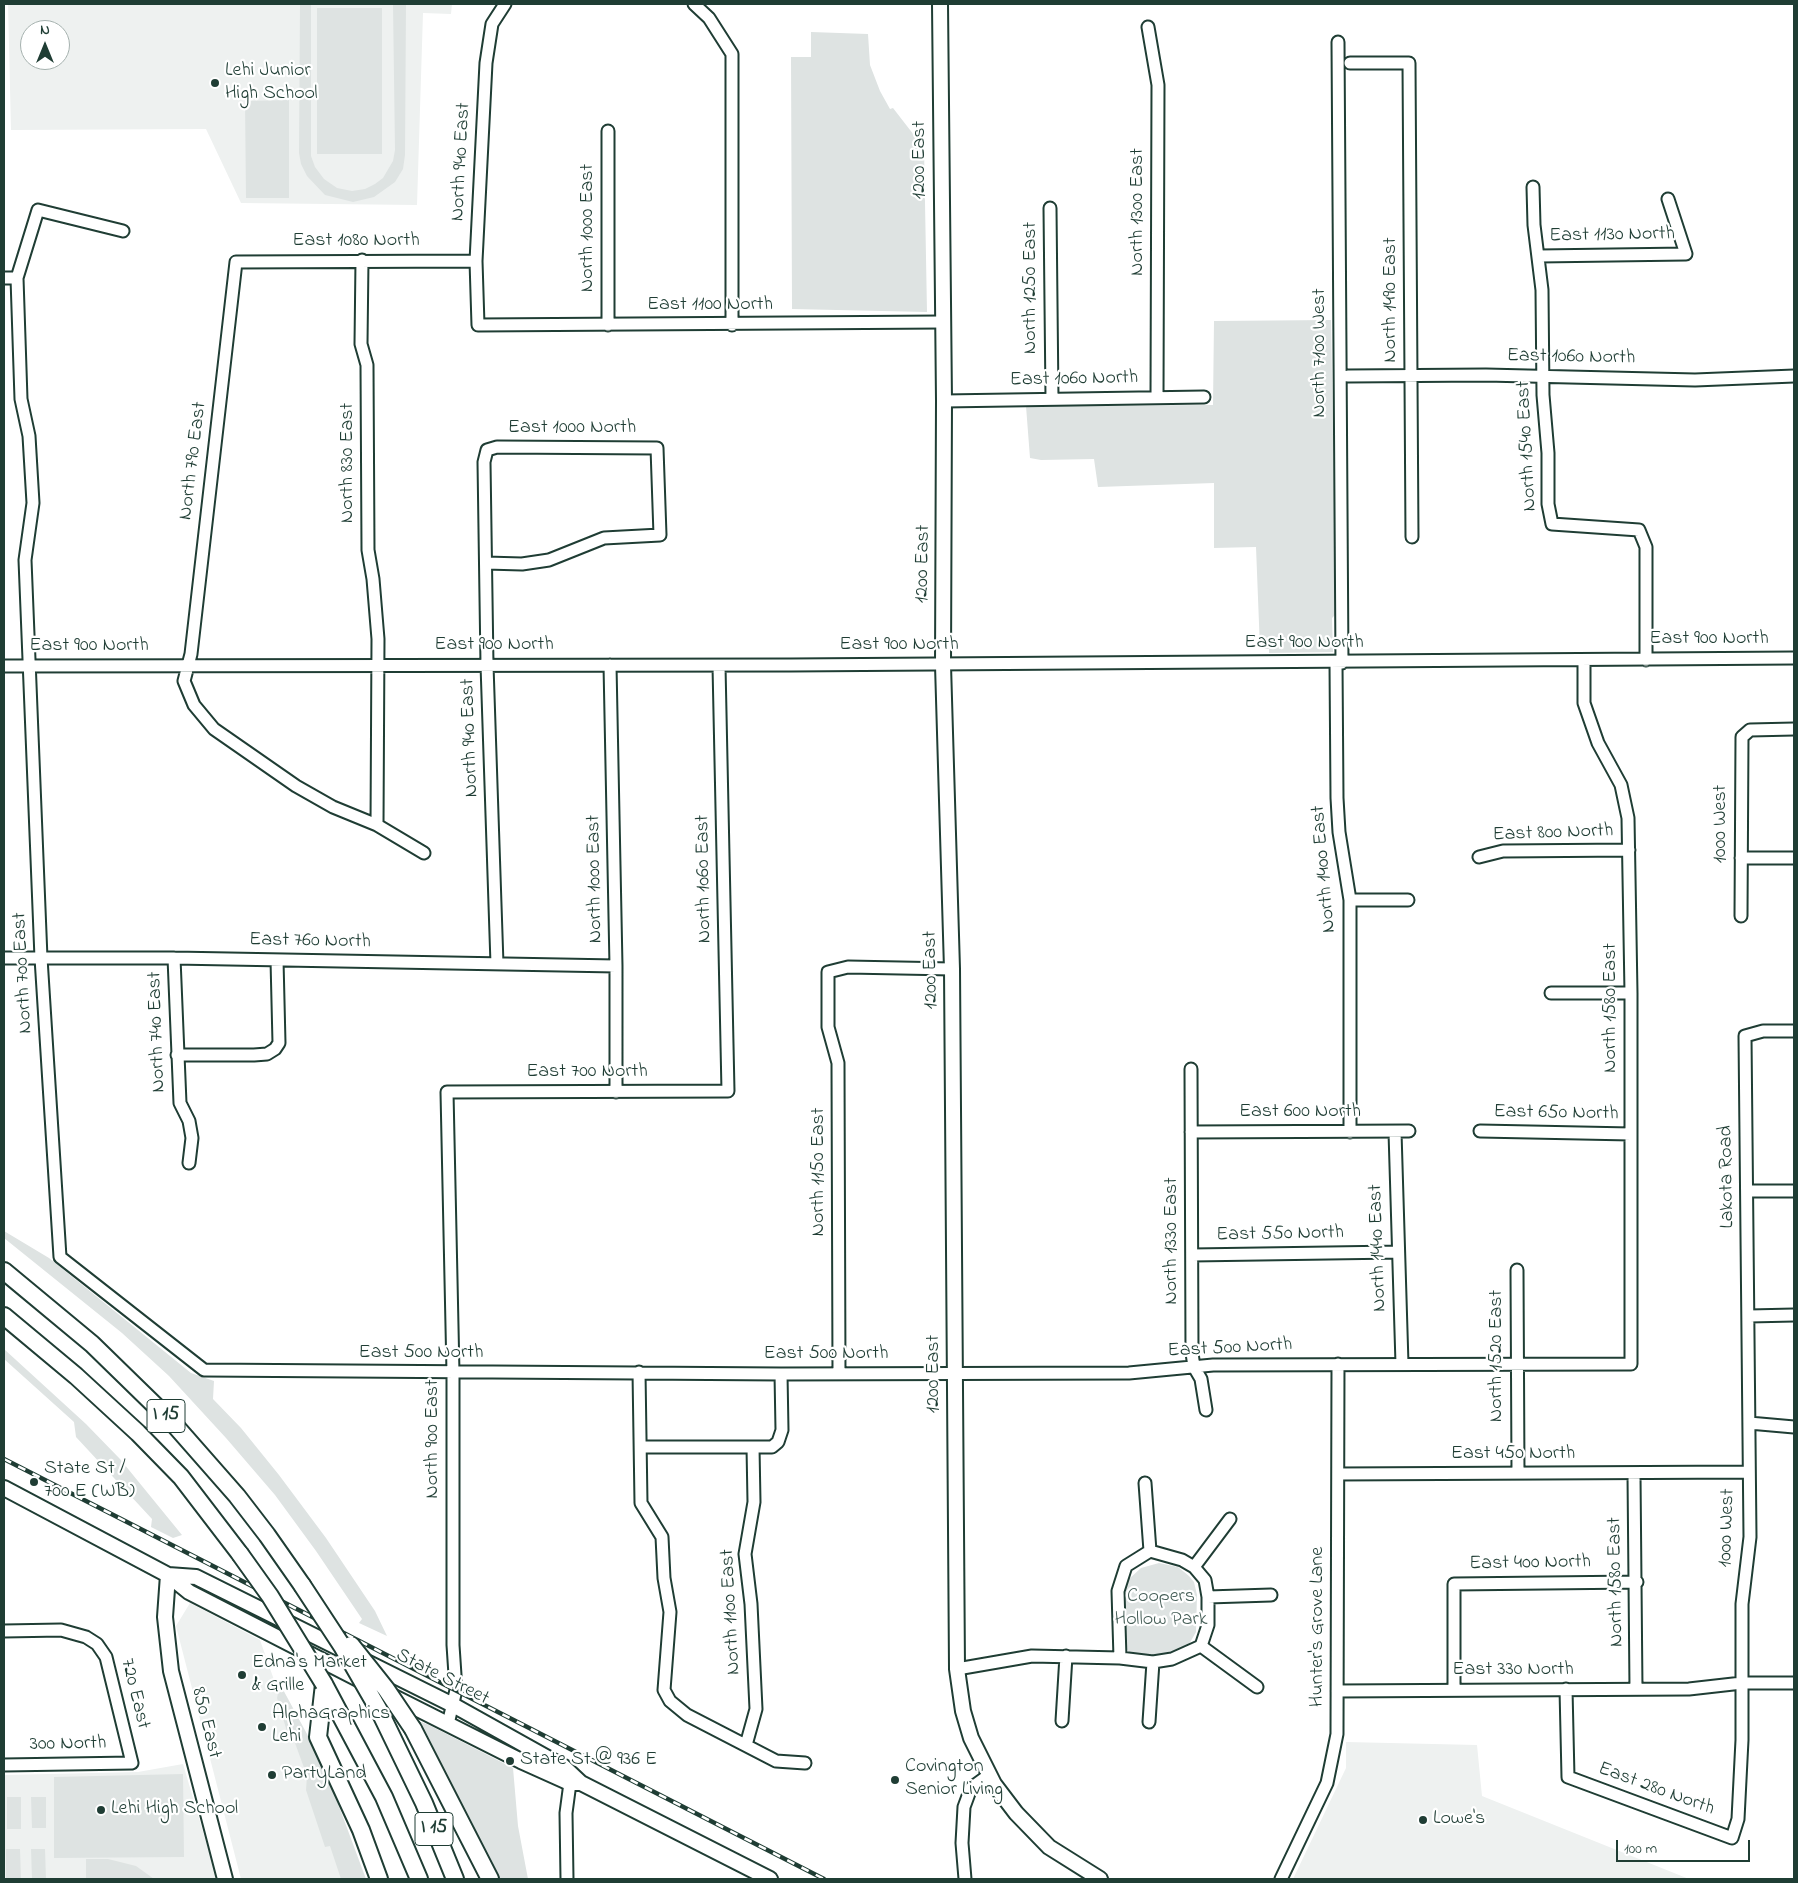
<!DOCTYPE html>
<style>
body{margin:0}
#map{position:relative;width:1798px;height:1883px;overflow:hidden;background:#fff;font-family:"Indie Flower",sans-serif}
canvas{display:block}
.frame{position:absolute;inset:0;border:5px solid #1f3d34;pointer-events:none}
.north{position:absolute;left:20px;top:20px;width:50px;height:50px;box-sizing:border-box;background:#fff;border:1px solid #a5b1ae;border-radius:50%;rotate:0deg;font-size:14px;font-weight:700;line-height:20px;text-align:center;color:#1f3d34}
.north::after{content:'';display:block;margin:auto;width:18px;height:22px;background:#1f3d34;clip-path:polygon(50% 0,100% 100%,50% 72%,0 100%)}
.scale{position:absolute;left:1616px;top:1840px;width:134px;height:22px;box-sizing:border-box;border:2px solid #1f3d34;border-top:0;padding-left:6px;font-size:15px;line-height:18px;white-space:nowrap;color:#1f3d34;-webkit-text-stroke:4px #fff;paint-order:stroke}
</style>
<div id="map">
<canvas width="1798" height="1883"></canvas>
<div class="frame"></div>
<div class="north">N</div>
<div class="scale">100 m</div>
</div>
<script>
const ctx = document.querySelector('canvas').getContext('2d');
ctx.lineJoin = 'round';
function fill(path, color) { ctx.fillStyle = color; ctx.fill(path, 'evenodd'); }
const poly = rows => new Path2D(rows.map(r => 'M' + r).join(''));
function strokePath(path, color, width, dash) { ctx.strokeStyle = color; ctx.lineWidth = width; ctx.lineCap = dash ? 'butt' : 'round'; ctx.setLineDash(dash || []); ctx.stroke(path); }
function write(font, color, halo, rows, align = 'center') {
  ctx.font = font + ' "Indie Flower",sans-serif'; ctx.lineWidth = 4.5; ctx.setLineDash([]); ctx.textBaseline = 'middle'; ctx.strokeStyle = halo; ctx.fillStyle = color; for (const [text, x, y, turn = 0] of rows) {
    ctx.save(); ctx.translate(x, y); ctx.rotate((+turn || 0) * Math.PI / 180); ctx.textAlign = isNaN(turn) ? turn : align; if (halo) ctx.strokeText(text, 0, 0); ctx.fillText(text, 0, 0); ctx.restore();
  }
}
fill(poly([
 [8,4,452,4,451,14,423,13,417,205,241,203,206,129,11,130],
 [30,30,60,30,60,60,30,60],
 [190,1603,260,1640,344,1879,241,1879,176,1626],
 [1346,1742,1477,1745,1482,1796,1689,1879,1293,1879,1346,1768],
 [183,1764,217,1879,4,1879,4,1775,138,1772]
]), '#eef1f0');
fill(poly([
 [300,4,311,4,311,156,315,167,324,179,337,188,352,191,365,189,375,184,383,178,393,161,395,150,393,4,406,4,405,155,403,169,395,182,374,197,353,202,325,195,307,176,301,164,299,153],
 [317,8,382,8,382,154,317,154],
 [811,32,868,34,870,65,880,91,890,109,893,108,924,148,927,312,792,309,791,57,811,57],
 [289,100,289,198,246,198,245,101],
 [1331,320,1336,614,1332,618,1333,652,1269,653,1269,649,1260,649,1256,547,1214,548,1214,483,1098,487,1094,459,1041,460,1030,458,1026,406,1213,405,1214,321],
 [4,1231,49,1258,191,1373,214,1381,213,1399,241,1428,279,1475,326,1538,375,1611,387,1636,359,1623,362,1619,316,1551,275,1495,226,1438,169,1376,122,1333,4,1238],
 [4,1349,86,1424,120,1459,182,1535,173,1538,151,1527,152,1519,76,1437,74,1422,4,1359],
 [1159,1563,1178,1567,1189,1576,1194,1582,1197,1595,1196,1632,1188,1646,1163,1658,1131,1655,1125,1647,1126,1587,1129,1579,1141,1568],
 [280,1684,307,1734,334,1793,366,1879,341,1879,330,1846,325,1847,306,1790,307,1776,295,1743,288,1735,277,1698],
 [415,1720,427,1724,513,1768,518,1826,528,1879,495,1879],
 [183,1774,184,1857,54,1858,54,1777],
 [7,1797,21,1797,21,1829,7,1829],
 [31,1797,46,1797,46,1828,32,1828],
 [6,1849,20,1849,21,1879,6,1879],
 [31,1849,45,1849,46,1879,32,1879],
 [86,1859,108,1859,136,1866,154,1879,86,1879]
]), '#dee3e2');
const minor = poly([
 [505,4,492,24,486,63,476,261,478,325,942,322],
 [694,4,709,18,732,54,732,325],
 [1148,27,1158,85,1157,397],
 [1338,42,1342,663],
 [1350,63,1409,63,1412,537],
 [608,131,608,325],
 [1533,187,1534,225,1542,290,1543,395,1548,453,1548,504,1552,524,1639,530,1646,547,1646,660],
 [1050,208,1052,398],
 [123,231,38,210,17,278,21,399,29,436,33,503,25,560,41,958,60,1257,204,1370,781,1374,1129,1373,1213,1365,1631,1364,1631,993,1628,818,1621,785,1598,743,1584,703,1584,660],
 [1539,256,1686,254,1668,199],
 [362,260,361,344,367,365,368,550,373,579,378,639,377,825],
 [4,278,17,278],
 [1348,376,1486,375,1695,380,1794,376],
 [944,401,1204,397],
 [486,563,522,564,549,560,604,538,660,535,657,448,497,447,487,450,484,462,487,665,497,964],
 [1336,663,1337,798,1339,832,1350,900,1350,1132],
 [610,665,616,966,616,1092],
 [4,666,791,665,1794,658],
 [424,853,377,825,333,807,296,786,214,729,194,705,184,681,191,654,236,262,476,261],
 [1479,857,1503,851,1629,850],
 [1741,858,1794,858],
 [1350,900,1408,900],
 [1741,916,1742,737,1750,730,1794,729],
 [4,958,174,958,616,966],
 [174,958,180,1103,189,1121,192,1138,189,1163],
 [1551,993,1631,993],
 [177,1055,254,1055,267,1054,275,1049,279,1043,277,960],
 [1191,1069,1192,1353,1194,1367,1201,1379,1206,1410],
 [1480,1131,1631,1134],
 [1191,1132,1409,1131],
 [1395,1132,1402,1364],
 [1747,1191,1794,1191],
 [1192,1255,1397,1252],
 [1517,1270,1518,1473],
 [1749,1316,1794,1315],
 [639,1372,641,1503,662,1537,664,1578,670,1612,664,1690,670,1701,687,1715,776,1761,805,1763],
 [839,1374,838,1063,828,1027,828,972,848,967,952,969],
 [1749,1423,1794,1427],
 [641,1447,772,1447,778,1442,782,1430,781,1374],
 [1338,1474,1749,1472],
 [1634,1475,1636,1689],
 [1145,1483,1150,1551],
 [1194,1567,1230,1519],
 [1208,1597,1271,1595],
 [4,1631,61,1630,86,1637,97,1644,106,1657,132,1763,4,1765],
 [1201,1646,1257,1687],
 [1120,1658,1118,1591,1126,1566,1150,1551,1182,1560,1194,1567,1205,1580,1208,1597,1208,1625,1201,1646],
 [957,1669,1032,1656,1120,1658,1153,1662,1172,1659,1201,1646],
 [1566,1689,1568,1777,1732,1838,1738,1819,1742,1740,1742,1604,1750,1537,1745,1036,1763,1031,1794,1031],
 [1454,1690,1454,1584,1637,1582],
 [1337,1691,1689,1689,1742,1683,1794,1683],
 [1062,1721,1066,1656],
 [1149,1722,1153,1662],
 [448,1724,456,1690,453,1645,453,1373,447,1092,728,1091,719,666],
 [746,1745,756,1709,751,1604,745,1554,754,1502,753,1447],
 [567,1879,566,1813,570,1783,567,1775],
 [965,1879,962,1843,964,1807,971,1788,989,1775],
 [1281,1879,1327,1783,1337,1734,1338,1364]
]);
const major = poly([
 [940,4,944,401,943,665,952,969,957,1669,963,1711,971,1738,994,1784,1016,1813,1049,1847,1100,1879],
 [4,1488,168,1575,189,1592,364,1682],
 [168,1575,196,1577,453,1705,564,1767,581,1783,770,1879],
 [168,1575,165,1617,171,1671,225,1879],
 [388,1694,521,1761,570,1783,581,1783]
]);
const highway = poly([
 [4,1271,92,1344,172,1422,237,1496,267,1535,302,1585],
 [4,1316,76,1376,138,1433,181,1477,240,1554],
 [324,1684,384,1797,419,1879],
 [324,1684,318,1737,361,1830,379,1879],
 [380,1712,424,1803,455,1879],
 [413,1729,490,1879]
]);
strokePath(minor, '#1f3d34', 15);
strokePath(major, '#1f3d34', 18);
strokePath(highway, '#1f3d34', 20);
strokePath(minor, '#fff', 11);
strokePath(major, '#fff', 14);
strokePath(highway, '#fff', 16);
const rail = poly([
 [4,1459,824,1879]
]);
strokePath(rail, '#1f3d34', 4.5);
strokePath(rail, '#fff', 2.5, [8]);
const highwayBridge = poly([
 [240,1554,270,1596,324,1684],
 [302,1585,342,1646,380,1712],
 [351,1645,386,1689,413,1729]
]);
strokePath(highwayBridge, '#1f3d34', 20, []);
strokePath(highwayBridge, '#fff', 16);
for (const [x, y, r, color] of [
 [215,83,5,"#1f3d34"],
 [34,1482,5,"#1f3d34"],
 [242,1675,5,"#1f3d34"],
 [262,1727,5,"#1f3d34"],
 [510,1761,5,"#1f3d34"],
 [272,1775,5,"#1f3d34"],
 [895,1780,5,"#1f3d34"],
 [101,1810,5,"#1f3d34"],
 [1423,1820,5,"#1f3d34"]
]) { const dot = new Path2D(); dot.arc(x, y, r, 0, 2 * Math.PI); ctx.fillStyle = color; ctx.fill(dot); strokePath(dot, '#fff', 2); }
for (const [x, y, w] of [
 [166,1416,38],
 [434,1829,38]
]) { const box = new Path2D(); box.roundRect(x - w / 2, y - 16.5, w, 33, 4); ctx.fillStyle = '#fff'; ctx.fill(box); strokePath(box, '#1f3d34', 1); }
write('bold 19px', '#1f3d34', null, [
 ["I 15",166,1416],
 ["I 15",434,1829]
]);
write('20px', '#1f3d34', '#fff', [
 ["Lehi Junior",225,72],
 ["High School",225,95],
 ["State St /",44,1470],
 ["700 E (WB)",44,1493],
 ["Edna's Market",252,1664],
 ["& Grille",252,1687],
 ["AlphaGraphics",272,1715],
 ["Lehi",272,1738],
 ["State St @ 936 E",520,1761],
 ["Covington",905,1768],
 ["Senior Living",905,1791],
 ["PartyLand",282,1775],
 ["Lehi High School",111,1810],
 ["Lowe's",1433,1820]
], 'left');
write('20px', '#1f3d34', '#fff', [
 ["1200 East",921,160,-90],
 ["North 940 East",462,162,-87],
 ["North 1300 East",1139,212,-90],
 ["North 1000 East",589,228,-90],
 ["East 1130 North",1612,236,-1],
 ["East 1080 North",356,242],
 ["North 1250 East",1032,288,-90],
 ["North 1490 East",1392,300,-90],
 ["East 1100 North",710,306],
 ["North 7100 West",1321,353,-90],
 ["East 1060 North",1571,358,1],
 ["East 1060 North",1074,380,-1],
 ["East 1000 North",572,429],
 ["North 1540 East",1528,446,-93],
 ["North 790 East",194,461,-83],
 ["North 830 East",349,463,-90],
 ["1200 East",924,564,-89],
 ["East 900 North",1709,640],
 ["East 900 North",1304,644],
 ["East 900 North",494,646],
 ["East 900 North",899,646],
 ["East 900 North",89,647],
 ["North 940 East",471,738,-92],
 ["1000 West",1722,824,-90],
 ["East 800 North",1553,834,-2],
 ["North 1400 East",1325,869,-95],
 ["North 1000 East",596,879,-91],
 ["North 1060 East",705,879,-91],
 ["East 760 North",310,942,1],
 ["1200 East",932,970,-91],
 ["North 700 East",24,973,-93],
 ["North 1580 East",1612,1008,-90],
 ["North 740 East",158,1032,-92],
 ["East 700 North",587,1073],
 ["East 600 North",1300,1113],
 ["East 650 North",1556,1114,1],
 ["North 1150 East",820,1172,-90],
 ["Lakota Road",1728,1177,-91],
 ["East 550 North",1280,1235,-1],
 ["North 1330 East",1173,1241,-90],
 ["North 1440 East",1379,1248,-92],
 ["East 500 North",1230,1349,-3],
 ["East 500 North",421,1354],
 ["East 500 North",826,1355],
 ["North 1520 East",1498,1356,-90],
 ["1200 East",935,1374,-90],
 ["North 900 East",434,1439,-90],
 ["East 450 North",1513,1455],
 ["1000 West",1728,1528,-88],
 ["East 400 North",1530,1564,-1],
 ["North 1580 East",1617,1582,-91],
 ["North 1100 East",732,1612,-93],
 ["Hunter's Grove Lane",1319,1627,-90],
 ["East 330 North",1513,1671],
 ["State Street",442,1678,27],
 ["720 East",134,1694,76],
 ["850 East",205,1723,76],
 ["300 North",68,1745,-1],
 ["East 280 North",1656,1790,20]
]);
write('20px', '#455e57', '#fff', [
 ["Coopers",1161,1598],
 ["Hollow Park",1161,1621]
]);
</script>
